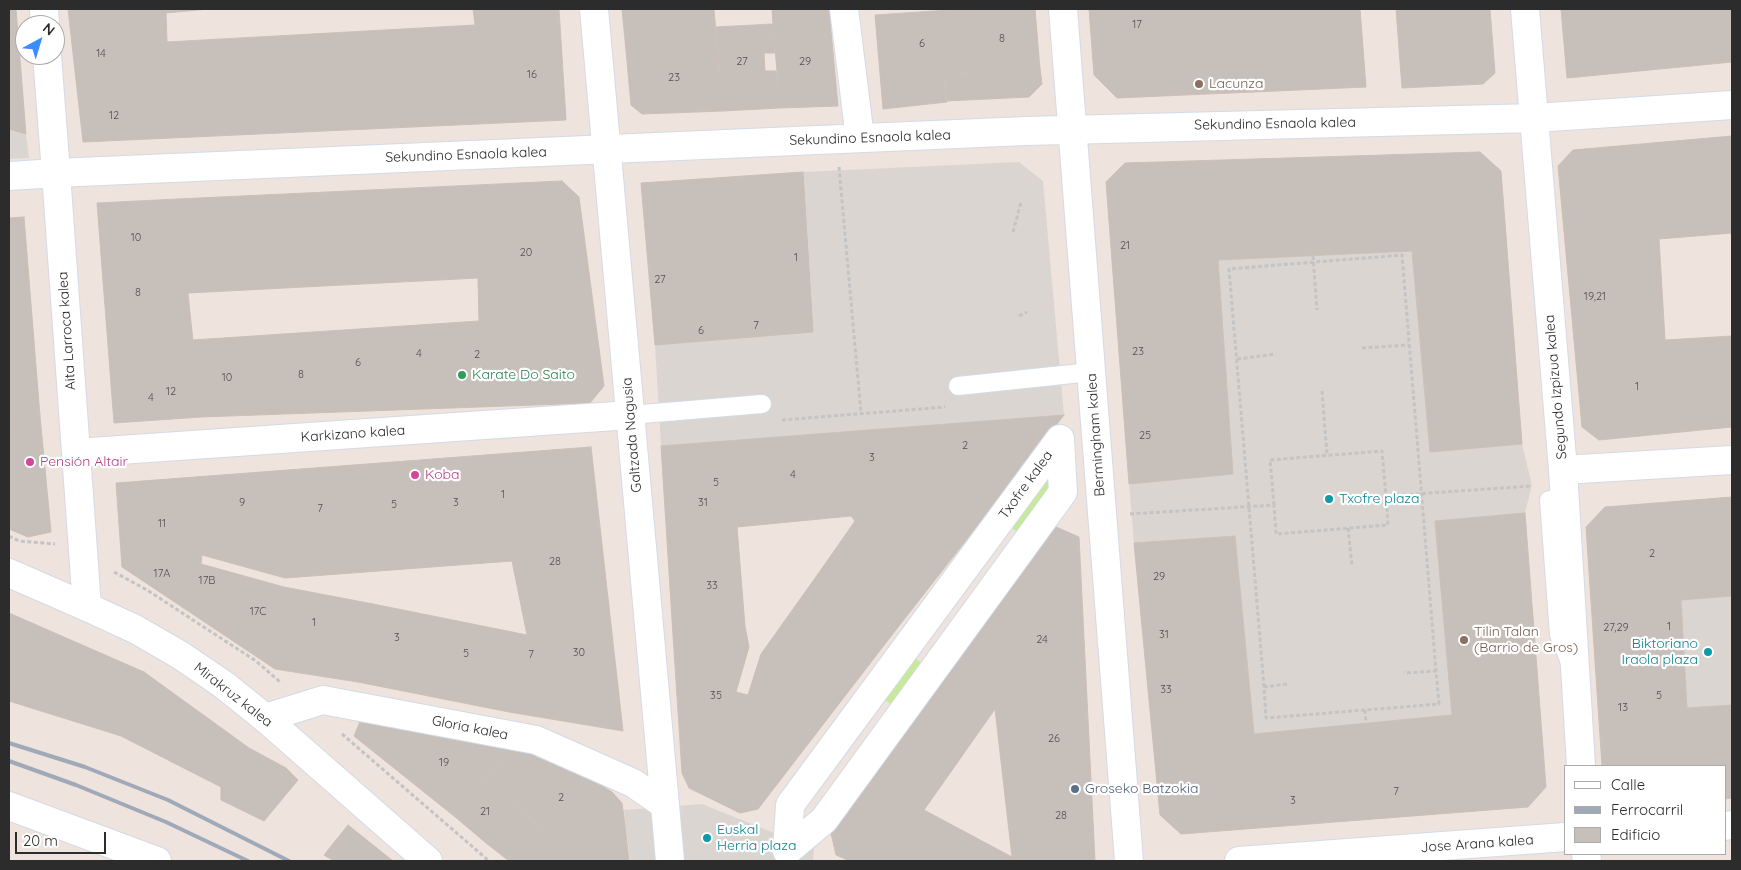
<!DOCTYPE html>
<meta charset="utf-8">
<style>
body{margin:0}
#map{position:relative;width:1741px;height:870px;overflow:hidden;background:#efe3dd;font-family:Quicksand,sans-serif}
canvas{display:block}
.frame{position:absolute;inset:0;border:10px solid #2c2c2c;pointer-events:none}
.legend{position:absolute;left:1564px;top:765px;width:162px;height:90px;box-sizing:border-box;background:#fff;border:1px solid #ababab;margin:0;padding:6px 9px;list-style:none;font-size:15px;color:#2c2c2c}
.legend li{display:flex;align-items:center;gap:10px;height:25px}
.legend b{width:25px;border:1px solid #ababab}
.north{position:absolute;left:15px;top:15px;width:50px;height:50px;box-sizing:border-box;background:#fff;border:1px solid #ababab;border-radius:50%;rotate:39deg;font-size:14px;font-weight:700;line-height:20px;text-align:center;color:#2c2c2c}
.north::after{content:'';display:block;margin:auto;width:18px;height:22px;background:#3a8dff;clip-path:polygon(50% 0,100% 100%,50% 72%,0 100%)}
.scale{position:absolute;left:15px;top:832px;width:91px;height:22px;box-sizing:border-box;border:2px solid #2c2c2c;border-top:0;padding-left:6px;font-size:15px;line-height:18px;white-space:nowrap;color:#2c2c2c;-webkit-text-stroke:4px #fff;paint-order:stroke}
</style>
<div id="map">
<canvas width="1741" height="870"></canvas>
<div class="frame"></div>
<ul class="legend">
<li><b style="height:6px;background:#fff"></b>Calle</li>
<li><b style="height:6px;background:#9fa9b8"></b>Ferrocarril</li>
<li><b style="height:14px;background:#c7bfb9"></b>Edificio</li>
</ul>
<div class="north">N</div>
<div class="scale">20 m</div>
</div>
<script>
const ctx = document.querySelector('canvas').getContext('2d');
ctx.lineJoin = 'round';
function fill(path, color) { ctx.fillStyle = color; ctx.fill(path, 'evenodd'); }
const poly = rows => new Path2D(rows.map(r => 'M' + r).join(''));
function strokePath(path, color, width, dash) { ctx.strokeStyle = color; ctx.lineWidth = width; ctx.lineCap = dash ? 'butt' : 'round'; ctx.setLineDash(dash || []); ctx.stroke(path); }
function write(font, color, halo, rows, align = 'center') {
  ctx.font = font + ' Quicksand,sans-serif'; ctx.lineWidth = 4.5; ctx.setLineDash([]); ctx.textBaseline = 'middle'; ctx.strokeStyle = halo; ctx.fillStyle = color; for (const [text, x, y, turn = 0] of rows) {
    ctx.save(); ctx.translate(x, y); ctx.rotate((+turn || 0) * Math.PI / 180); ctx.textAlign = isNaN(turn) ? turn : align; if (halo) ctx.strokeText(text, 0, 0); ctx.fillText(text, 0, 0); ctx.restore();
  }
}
fill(poly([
 [1041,475,1058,488,1023,536,1006,524],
 [912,656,927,667,897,708,882,698]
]), '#c6ea95');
fill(poly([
 [9,129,26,134,29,158,9,159],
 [1019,162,1043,181,1064,415,661,446,655,345,803,172],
 [1412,251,1430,452,1522,444,1532,485,1525,513,1435,521,1452,715,1254,734,1235,536,1134,543,1129,484,1233,474,1218,260],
 [1732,596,1732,705,1687,708,1681,600],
 [702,804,814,849,813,861,630,861,624,810]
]), '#dbd5d1');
const building = poly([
 [9,9,16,9,26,134,9,129,9,9],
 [68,9,209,9,166,13,167,42,475,25,473,9,559,9,566,120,83,142,68,9],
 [622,9,714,9,716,33,625,40,622,9],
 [772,9,829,9,830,20,773,24,772,9],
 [964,9,969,73,944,74,947,102,883,109,875,15,964,9],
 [964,9,1035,9,1040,69,995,71,995,76,982,76,981,72,969,73,964,9],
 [1089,9,1360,9,1366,87,1117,98,1094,75,1089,9],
 [1396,9,1490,9,1495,73,1483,84,1402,88,1396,9],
 [1561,9,1732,9,1732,62,1567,78,1561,9],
 [830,20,838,106,780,108,773,24,830,20],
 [773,24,775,53,764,53,765,71,776,71,780,108,723,111,716,27,773,24],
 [716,33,723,111,642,114,631,105,625,40,716,33],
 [1040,69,1042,84,1029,97,946,101,944,74,981,72,982,76,995,76,995,71,1040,69],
 [1732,136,1732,233,1659,239,1665,340,1732,336,1732,427,1599,440,1582,427,1558,166,1573,150,1732,136],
 [1480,152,1501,171,1522,444,1430,452,1412,251,1218,260,1233,474,1129,484,1106,182,1125,163,1480,152],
 [803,172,813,332,655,345,641,183,803,172],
 [562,181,579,197,604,386,590,403,201,417,193,340,479,321,478,278,188,293,178,199,562,181],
 [178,199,201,417,114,423,97,203,178,199],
 [24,217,40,416,9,417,9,218,24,217],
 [1064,415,895,631,818,574,855,521,851,516,737,527,745,626,673,635,661,446,1064,415],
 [40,416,51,532,28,537,9,529,9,417,40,416],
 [591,447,623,731,509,712,527,635,512,561,285,578,202,555,201,564,284,587,373,604,358,682,275,669,122,567,116,483,591,447],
 [1732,497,1732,596,1681,600,1687,708,1732,705,1732,798,1725,799,1725,766,1602,766,1586,527,1605,507,1732,497],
 [1525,513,1546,787,1528,807,1181,834,1160,815,1134,543,1235,536,1254,734,1452,715,1435,521,1525,513],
 [1047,523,1079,537,1095,861,1022,861,1012,857,995,709,924,810,897,861,850,861,836,855,830,829,1047,523],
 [818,574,895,631,758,809,740,813,689,788,682,773,673,635,745,626,749,647,736,692,748,695,761,654,818,574],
 [373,604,527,635,509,712,358,682,373,604],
 [9,613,144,672,121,736,9,701,9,613],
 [144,672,249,748,286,768,298,780,264,821,221,800,221,787,121,736,144,672],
 [362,717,516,745,454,816,354,736,362,717],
 [516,745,593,780,612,792,622,803,625,825,594,861,582,861,485,781,516,745],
 [485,781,516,807,486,843,454,816,485,781],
 [516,807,549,834,527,861,509,861,486,843,516,807],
 [924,810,1012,857,1022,861,897,861,924,810],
 [348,825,393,861,334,861,324,855,348,825],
 [625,825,629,861,594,861,625,825],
 [549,834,582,861,527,861,549,834]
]);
fill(building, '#c7bfb9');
strokePath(building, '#cbbfb6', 1);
const service = poly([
 [958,386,1091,372],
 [630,415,762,404],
 [1549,500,1559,635,1569,660]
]);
const pedestrian = poly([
 [44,9,45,25],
 [844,9,860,138],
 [47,55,56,173],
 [1060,439,1063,492,824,820,787,851,790,805,1060,439],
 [265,718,323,700,536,740,633,783,665,805]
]);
const minor = poly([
 [1063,9,1129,861],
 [1525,9,1563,470,1581,766],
 [56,173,87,607],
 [9,176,56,173,1026,131,1535,118,1732,105],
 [76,453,630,415],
 [1563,470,1732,460],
 [9,806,157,861],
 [1725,826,1732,825],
 [1586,854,1587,861],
 [1239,861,1565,837]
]);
const tertiary = poly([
 [594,9,670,861]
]);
const secondary = poly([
 [9,573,87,607,135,629,180,655,224,685,265,718,428,861]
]);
strokePath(service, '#d2dbe6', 20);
strokePath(pedestrian, '#d2dbe6', 30);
strokePath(minor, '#d2dbe6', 30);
strokePath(tertiary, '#d2dbe6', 30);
strokePath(secondary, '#d2dbe6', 30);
strokePath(poly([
 [839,167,861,413],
 [1013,232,1021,202],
 [1313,256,1317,310],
 [1019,316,1027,312],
 [1362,348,1409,345],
 [1237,359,1276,354],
 [1322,391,1327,455],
 [782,420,945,407],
 [1274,505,1270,460,1382,451,1386,496],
 [1130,514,1274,505,1276,534,1388,525,1386,496,1531,486],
 [1348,528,1352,566],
 [9,536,19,541,55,544],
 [114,572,147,590,256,661,280,682],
 [1287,684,1264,687,1266,718,1439,704,1436,671,1404,673],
 [1264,687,1229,269,1402,255,1436,671],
 [1365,710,1366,723],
 [342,734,489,861]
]), '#c4c4c4', 3, [4, 2.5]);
strokePath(service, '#fff', 18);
strokePath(pedestrian, '#fff', 28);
strokePath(minor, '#fff', 28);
strokePath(tertiary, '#fff', 28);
strokePath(secondary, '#fff', 28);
strokePath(poly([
 [9,743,85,767,168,800,289,861],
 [9,761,76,785,166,822,248,861]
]), '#9fa9b8', 4);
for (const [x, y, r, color] of [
 [1199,84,5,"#8d6e63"],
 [462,375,5,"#2e9e5b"],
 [30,462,5,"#d1479c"],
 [415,475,5,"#d1479c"],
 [1329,499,5,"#0f9aa8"],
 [1464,640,5,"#8d6e63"],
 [1708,652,5,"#0f9aa8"],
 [1075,789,5,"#5c6f8a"],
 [707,838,5,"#0f9aa8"]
]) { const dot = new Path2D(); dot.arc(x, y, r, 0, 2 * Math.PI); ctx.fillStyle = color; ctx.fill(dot); strokePath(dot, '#fff', 2); }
write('11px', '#53514f', null, [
 ["17",1137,25],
 ["8",1002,39],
 ["6",922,44],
 ["14",101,54],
 ["27",742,62],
 ["29",805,62],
 ["16",532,75],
 ["23",674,78],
 ["12",114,116],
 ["10",136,238],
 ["21",1125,246],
 ["20",526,253],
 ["1",796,258],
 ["27",660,280],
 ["8",138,293],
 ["19,21",1595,297],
 ["7",756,326],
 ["6",701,331],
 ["23",1138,352],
 ["4",419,354],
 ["2",477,355],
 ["6",358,363],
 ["8",301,375],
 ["10",227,378],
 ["1",1637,387],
 ["12",171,392],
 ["4",151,398],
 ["25",1145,436],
 ["2",965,446],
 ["3",872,458],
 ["4",793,475],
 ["5",716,483],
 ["1",503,495],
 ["9",242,503],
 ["3",456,503],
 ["31",703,503],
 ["5",394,505],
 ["7",320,509],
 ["11",162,524],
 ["2",1652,554],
 ["28",555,562],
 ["17A",162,574],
 ["29",1159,577],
 ["17B",207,581],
 ["33",712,586],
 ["17C",258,612],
 ["1",314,623],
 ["1",1669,627],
 ["27,29",1616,628],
 ["31",1164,635],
 ["3",397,638],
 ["24",1042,640],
 ["30",579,653],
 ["5",466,654],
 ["7",531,655],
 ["33",1166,690],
 ["35",716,696],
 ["5",1659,696],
 ["13",1623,708],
 ["26",1054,739],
 ["19",444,763],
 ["7",1396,792],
 ["2",561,798],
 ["3",1293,801],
 ["21",485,812],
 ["28",1061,816]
]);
write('14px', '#785e54', '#fff', [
 ["Lacunza",1209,84],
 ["Tilin Talan",1474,632],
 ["(Barrio de Gros)",1474,648]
], 'left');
write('14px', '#2c2c2c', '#fff', [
 ["Sekundino Esnaola kalea",1275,124,-1],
 ["Sekundino Esnaola kalea",870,138,-2],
 ["Sekundino Esnaola kalea",466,155,-2],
 ["Aita Larroca kalea",67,331,-94],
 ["Segundo Izpizua kalea",1556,387,-95],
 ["Karkizano kalea",353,434,-4],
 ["Galtzada Nagusia",632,435,-95],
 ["Bermingham kalea",1096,435,-94],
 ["Txofre kalea",1026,485,-54],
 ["Mirakruz kalea",233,695,38],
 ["Gloria kalea",470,728,11],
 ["Jose Arana kalea",1477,844,-4]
]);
write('14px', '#27864d', '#fff', [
 ["Karate Do Saito",472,375]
], 'left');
write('14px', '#b23c85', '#fff', [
 ["Pensión Altair",40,462],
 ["Koba",425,475]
], 'left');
write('14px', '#0d838f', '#fff', [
 ["Txofre plaza",1339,499],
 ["Biktoriano",1698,644,"right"],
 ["Iraola plaza",1698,660,"right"],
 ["Euskal",717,830],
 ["Herria plaza",717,846]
], 'left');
write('14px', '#4e5e75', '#fff', [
 ["Groseko Batzokia",1085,789]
], 'left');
</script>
